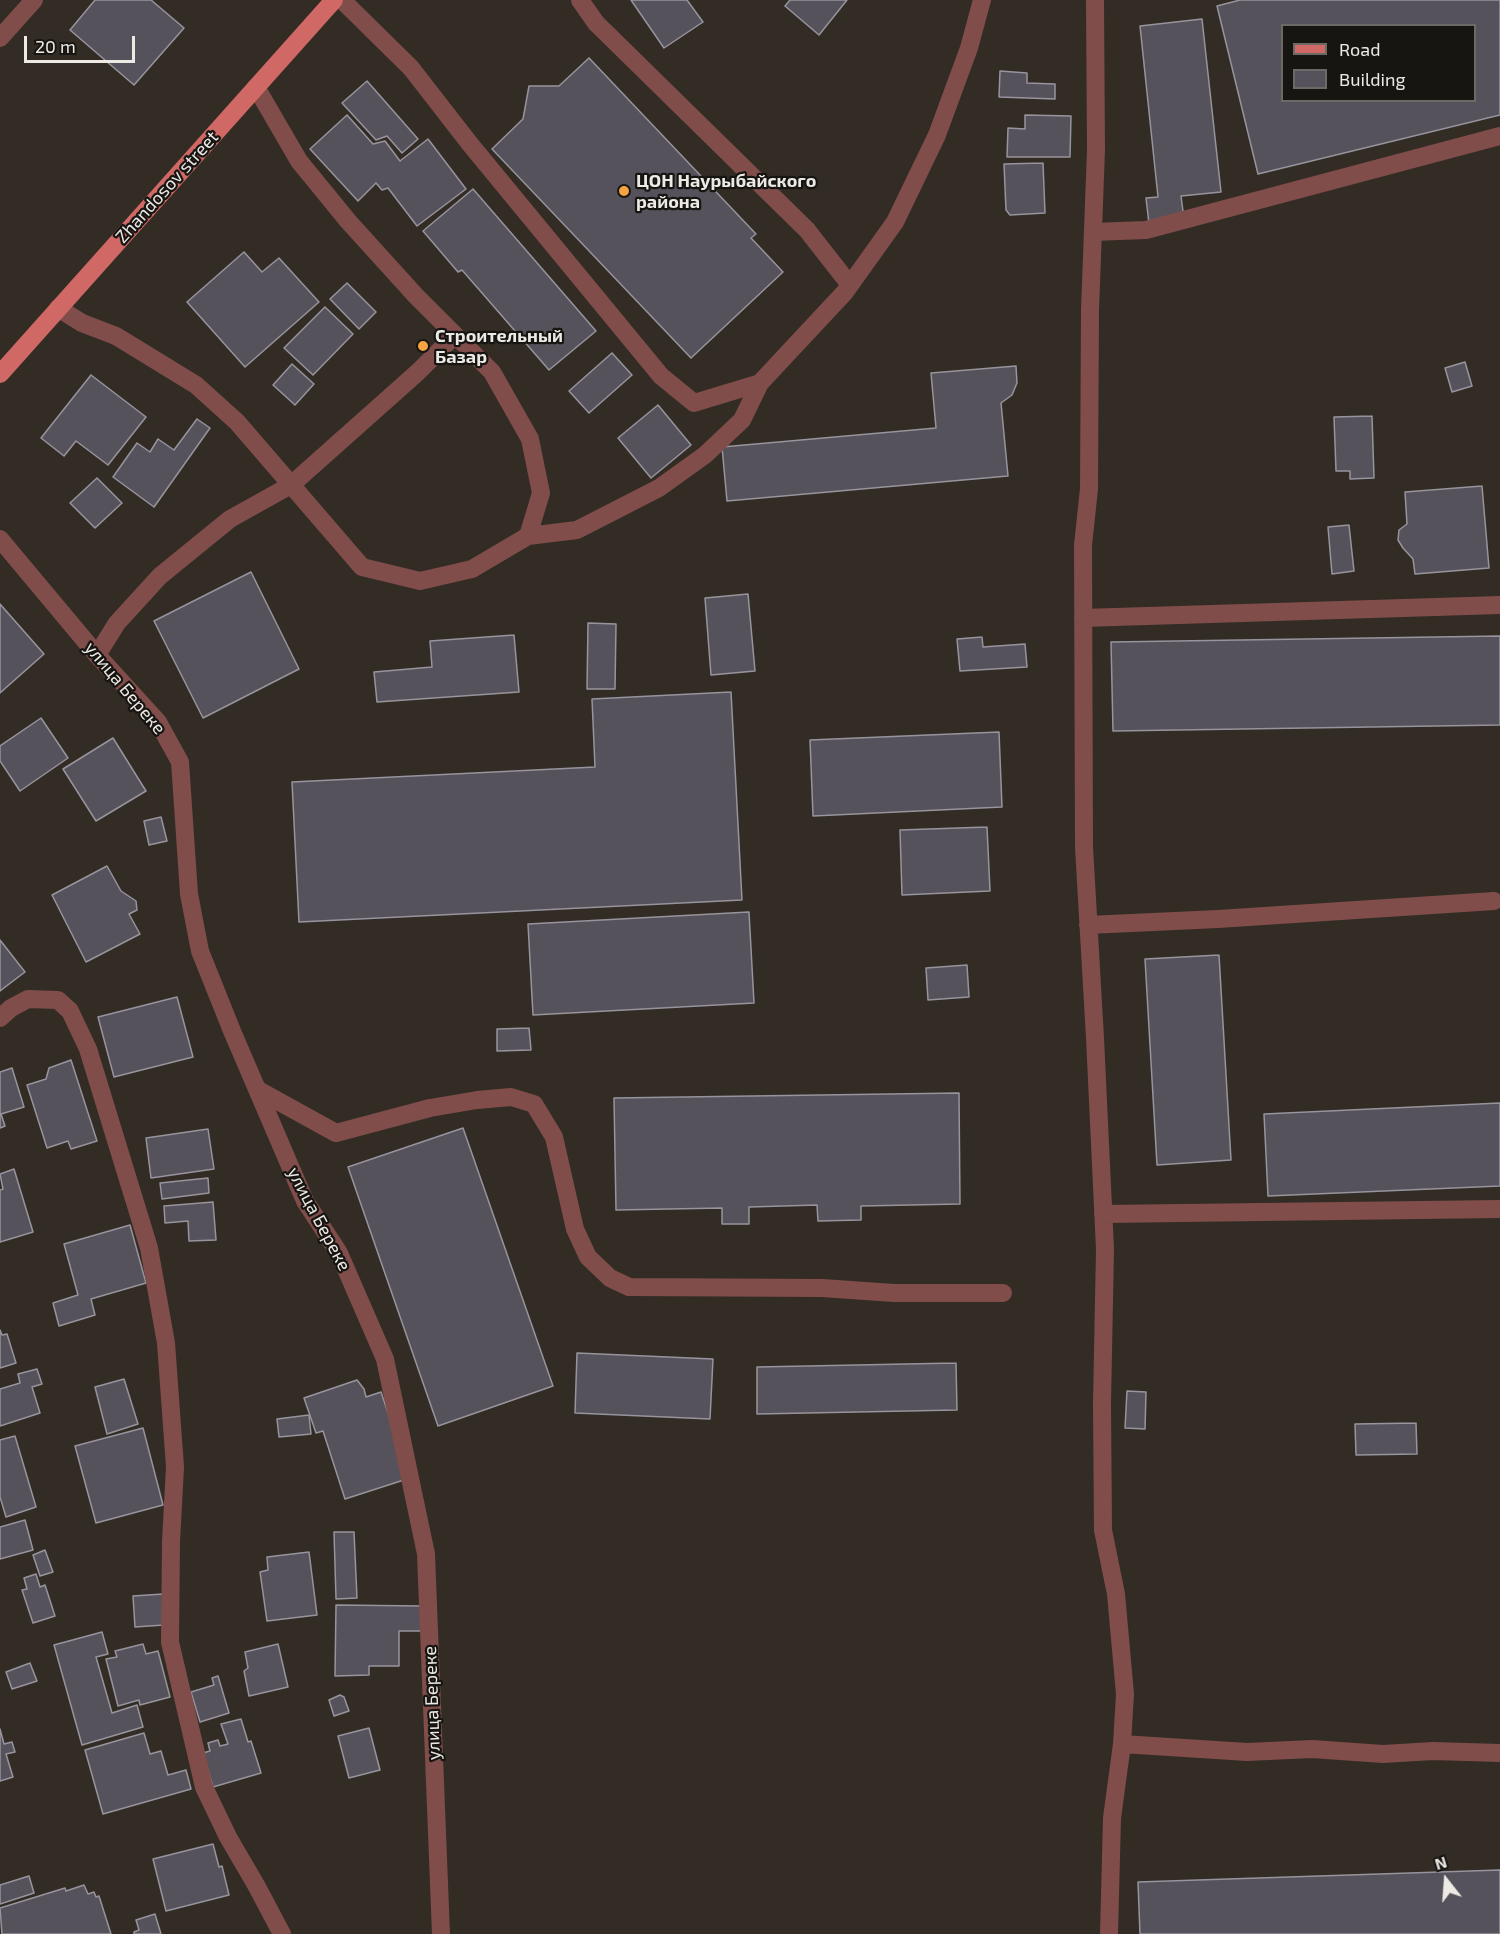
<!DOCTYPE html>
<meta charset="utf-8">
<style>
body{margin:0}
#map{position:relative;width:1500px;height:1934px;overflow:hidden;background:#322c25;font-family:"Exo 2",sans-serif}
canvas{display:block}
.legend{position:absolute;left:1281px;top:24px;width:195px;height:78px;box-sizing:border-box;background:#171512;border:2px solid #6d6a66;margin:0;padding:8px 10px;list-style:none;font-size:18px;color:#ede9e5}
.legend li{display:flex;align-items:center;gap:12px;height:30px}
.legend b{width:30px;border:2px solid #6d6a66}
.north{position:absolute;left:1416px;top:1850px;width:60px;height:60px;-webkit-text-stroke:4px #171512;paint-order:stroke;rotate:343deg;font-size:16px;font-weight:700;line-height:24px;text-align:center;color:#ede9e5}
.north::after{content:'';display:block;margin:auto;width:21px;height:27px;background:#ede9e5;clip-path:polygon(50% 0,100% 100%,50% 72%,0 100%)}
.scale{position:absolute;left:24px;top:36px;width:111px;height:27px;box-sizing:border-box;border:3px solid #ede9e5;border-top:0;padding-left:8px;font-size:18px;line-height:21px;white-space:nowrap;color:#ede9e5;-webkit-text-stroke:4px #171512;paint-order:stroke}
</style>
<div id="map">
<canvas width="1500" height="1934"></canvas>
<ul class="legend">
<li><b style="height:8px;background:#d06865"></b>Road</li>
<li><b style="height:16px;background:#56525b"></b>Building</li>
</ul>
<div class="north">N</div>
<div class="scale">20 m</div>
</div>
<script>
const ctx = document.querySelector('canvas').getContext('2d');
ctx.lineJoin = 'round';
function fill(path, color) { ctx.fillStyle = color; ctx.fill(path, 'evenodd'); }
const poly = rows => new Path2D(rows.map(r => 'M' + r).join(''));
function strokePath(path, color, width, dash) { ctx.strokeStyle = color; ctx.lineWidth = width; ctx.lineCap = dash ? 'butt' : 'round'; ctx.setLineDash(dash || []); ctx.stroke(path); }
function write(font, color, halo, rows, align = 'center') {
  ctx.font = font + ' "Exo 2",sans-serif'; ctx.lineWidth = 4.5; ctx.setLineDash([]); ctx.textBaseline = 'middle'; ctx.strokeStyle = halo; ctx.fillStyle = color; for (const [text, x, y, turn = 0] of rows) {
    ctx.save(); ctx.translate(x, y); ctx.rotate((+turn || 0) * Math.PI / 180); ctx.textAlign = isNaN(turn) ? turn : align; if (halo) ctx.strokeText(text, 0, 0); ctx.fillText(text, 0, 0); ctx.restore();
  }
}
const building = poly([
 [95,0,151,0,184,28,134,85,70,30,95,0],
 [631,0,687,0,703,22,664,48,631,0],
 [790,0,847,0,819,35,785,6,790,0],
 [1240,0,1500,0,1500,115,1258,174,1217,6,1240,0],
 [1282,26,1474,26,1474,100,1282,100,1282,26],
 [1202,19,1221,192,1181,196,1184,219,1149,224,1146,198,1158,197,1140,26,1202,19],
 [589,58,756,234,751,238,783,272,691,358,492,149,523,119,529,86,559,86,589,58],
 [1000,71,1027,73,1027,83,1055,84,1055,99,999,97,1000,71],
 [367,81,418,139,402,153,387,136,376,140,342,103,367,81],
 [347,115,373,144,385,141,400,161,428,139,466,189,417,226,388,188,382,190,376,183,358,201,310,149,347,115],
 [1025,115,1071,116,1070,157,1007,157,1008,128,1025,129,1025,115],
 [1043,163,1045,213,1010,215,1006,210,1004,164,1043,163],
 [473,189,596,331,549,370,462,270,458,272,423,231,473,189],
 [244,252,262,272,279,258,319,302,245,367,187,302,244,252],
 [347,283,376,312,359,329,330,299,347,283],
 [325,307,353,334,313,375,284,348,325,307],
 [612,353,632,375,589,413,569,391,612,353],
 [1465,362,1472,386,1452,392,1445,368,1465,362],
 [292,364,314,384,295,405,273,385,292,364],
 [1016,366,1017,383,1012,395,1001,403,1008,476,727,501,722,447,936,428,931,373,1016,366],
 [91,375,146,417,108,465,76,441,64,456,41,438,91,375],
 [658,405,691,445,651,478,618,438,658,405],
 [1372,416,1374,478,1350,479,1350,471,1336,471,1334,417,1372,416],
 [197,419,210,428,154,507,113,477,137,443,150,452,158,439,174,450,197,419],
 [97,478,122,503,95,528,70,503,97,478],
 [1482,486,1489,568,1415,574,1413,559,1403,548,1398,540,1399,530,1407,524,1405,492,1482,486],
 [1349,525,1354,571,1332,574,1328,527,1349,525],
 [251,572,299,669,203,718,154,621,251,572],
 [748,594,755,671,711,675,705,598,748,594],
 [0,604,44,654,0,693,0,604],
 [588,623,616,624,615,689,587,689,588,623],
 [514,635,519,692,377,702,374,672,432,667,430,641,514,635],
 [1500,636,1500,725,1113,731,1111,642,1500,636],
 [982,637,983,647,1025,644,1027,667,960,671,957,639,982,637],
 [731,692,742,900,299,922,292,782,595,767,592,699,731,692],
 [41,718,68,758,20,791,0,761,0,746,41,718],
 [999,732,1002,807,813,816,810,740,999,732],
 [113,738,146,791,96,821,63,769,113,738],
 [161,817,167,841,149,845,144,821,161,817],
 [987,827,990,891,902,895,900,830,987,827],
 [107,866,121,891,136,901,137,910,129,914,140,934,86,962,52,895,107,866],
 [749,912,754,1003,533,1015,528,924,749,912],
 [0,940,25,972,0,991,0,940],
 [1219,955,1231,1160,1157,1165,1145,959,1219,955],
 [967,965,969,997,928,1000,926,968,967,965],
 [177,997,193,1057,114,1077,98,1017,177,997],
 [529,1028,531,1050,497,1051,497,1029,529,1028],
 [71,1060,97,1141,71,1149,68,1141,47,1148,27,1085,46,1079,49,1068,71,1060],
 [12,1068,24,1107,1,1114,5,1126,0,1128,0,1072,12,1068],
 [959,1093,960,1204,861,1206,861,1220,818,1221,817,1205,749,1207,749,1224,722,1224,722,1208,616,1210,614,1098,959,1093],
 [1500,1103,1500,1186,1268,1196,1264,1114,1500,1103],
 [463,1128,553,1386,438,1426,348,1167,463,1128],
 [208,1129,214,1169,151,1178,146,1138,208,1129],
 [14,1169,33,1232,0,1242,0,1190,3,1189,0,1174,14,1169],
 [208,1178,209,1193,162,1199,160,1183,208,1178],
 [213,1202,216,1240,189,1241,188,1221,165,1223,164,1206,213,1202],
 [130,1225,146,1283,91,1299,95,1315,59,1326,53,1303,78,1295,64,1244,130,1225],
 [0,1330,2,1335,7,1334,16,1363,0,1368,0,1330],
 [577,1353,713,1359,710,1419,575,1413,577,1353],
 [956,1363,957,1410,757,1414,757,1367,956,1363],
 [37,1369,42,1384,32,1387,40,1413,0,1426,0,1389,20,1383,18,1374,37,1369],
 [124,1379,138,1424,107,1434,95,1387,124,1379],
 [357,1380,364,1389,366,1397,381,1392,410,1478,345,1499,323,1431,316,1433,304,1398,357,1380],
 [1127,1391,1146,1392,1145,1429,1125,1428,1127,1391],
 [309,1415,311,1434,279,1437,277,1419,309,1415],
 [1416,1423,1417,1454,1356,1455,1355,1424,1416,1423],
 [143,1428,163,1505,96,1523,75,1446,143,1428],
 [15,1436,36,1507,6,1517,0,1497,0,1440,15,1436],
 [25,1520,33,1550,0,1559,0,1527,25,1520],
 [334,1532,354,1532,357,1598,336,1599,334,1532],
 [45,1550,53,1572,40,1576,33,1555,45,1550],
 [309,1552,317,1615,267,1621,260,1572,268,1570,267,1557,309,1552],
 [36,1574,40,1587,45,1585,55,1616,33,1623,22,1590,27,1589,24,1578,36,1574],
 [163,1594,164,1625,135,1627,133,1596,163,1594],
 [336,1605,423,1606,423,1631,399,1631,399,1666,369,1666,369,1675,335,1676,336,1605],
 [102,1632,108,1654,96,1657,112,1713,137,1705,143,1727,82,1745,54,1645,102,1632],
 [143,1644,146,1654,158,1651,170,1697,140,1705,139,1700,118,1706,106,1659,117,1657,115,1651,143,1644],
 [278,1644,288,1687,249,1696,244,1671,248,1668,245,1652,278,1644],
 [30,1663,37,1681,12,1689,6,1672,30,1663],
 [218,1676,229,1713,200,1722,191,1692,214,1685,212,1678,218,1676],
 [340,1695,344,1697,349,1711,334,1716,329,1700,340,1695],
 [241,1719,248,1742,251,1741,261,1773,213,1787,203,1753,210,1751,208,1743,218,1740,220,1746,228,1744,221,1724,241,1719],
 [369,1728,380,1770,349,1778,338,1736,369,1728],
 [0,1729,4,1744,12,1742,15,1752,6,1754,13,1777,0,1781,0,1729],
 [144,1733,150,1754,161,1751,168,1775,186,1770,191,1789,103,1814,85,1750,144,1733],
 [213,1844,219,1867,222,1866,229,1895,166,1911,153,1859,213,1844],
 [1500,1870,1500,1934,1140,1934,1138,1882,1500,1870],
 [29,1876,34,1893,0,1904,0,1885,29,1876],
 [84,1885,88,1894,94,1892,96,1897,99,1896,111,1934,2,1934,0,1908,65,1888,66,1891,84,1885],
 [155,1914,161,1934,134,1934,134,1932,139,1930,136,1920,155,1914]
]);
fill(building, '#56525b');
strokePath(building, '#98949e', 1.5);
strokePath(poly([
 [342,0,411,68,470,144,661,376,694,403,760,383,845,292,895,222,937,135,969,48,982,0],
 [580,0,596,23,807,230,850,285],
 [1093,232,1146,230,1500,136],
 [58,308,82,323,116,336,196,385,237,422,362,567,420,581,472,569,528,536,541,493,530,439,492,372,416,296,348,221,299,161,256,87],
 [528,536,577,530,659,488,705,455,742,420,760,383],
 [97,655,117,623,160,576,230,519,291,485,418,372,455,335],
 [258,1090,336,1133,430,1108,477,1100,511,1097,534,1104,554,1137,575,1229,588,1257,610,1278,629,1287,822,1288,894,1293,1003,1293]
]), '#804d4a', 18);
strokePath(poly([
 [1095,0,1096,150,1090,310,1089,489,1083,545,1084,847,1095,1038,1105,1249,1102,1403,1103,1530,1116,1594,1125,1694,1122,1744],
 [0,38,34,0],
 [0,539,97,655,158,722,180,762,189,894,200,951,232,1031,305,1201,339,1253,385,1359,426,1554,441,1934],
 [1083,618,1500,605],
 [1088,925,1218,919,1494,901],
 [0,1018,11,1008,28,999,58,1000,70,1011,88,1049,149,1248,166,1343,175,1467,171,1542,170,1642,204,1787,228,1837,256,1885,282,1934],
 [1103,1214,1500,1209],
 [1109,1934,1112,1818,1122,1744,1247,1752,1312,1749,1383,1754,1433,1751,1500,1753]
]), '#804d4a', 18);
strokePath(poly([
 [0,374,334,0]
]), '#d06865', 18);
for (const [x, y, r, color] of [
 [624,191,6,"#f4a443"],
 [423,346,6,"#f4a443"]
]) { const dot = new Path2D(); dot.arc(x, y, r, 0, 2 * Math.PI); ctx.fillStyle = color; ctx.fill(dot); strokePath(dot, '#171512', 2); }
write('bold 18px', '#ede9e5', '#171512', [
 ["ЦОН Наурыбайского",636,181],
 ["района",636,202],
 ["Строительный",435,336],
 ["Базар",435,357]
], 'left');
write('18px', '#ede9e5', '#171512', [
 ["Zhandosov street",167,187,-48],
 ["улица Береке",125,688,50],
 ["улица Береке",319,1219,62],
 ["улица Береке",432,1703,-92]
]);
</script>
